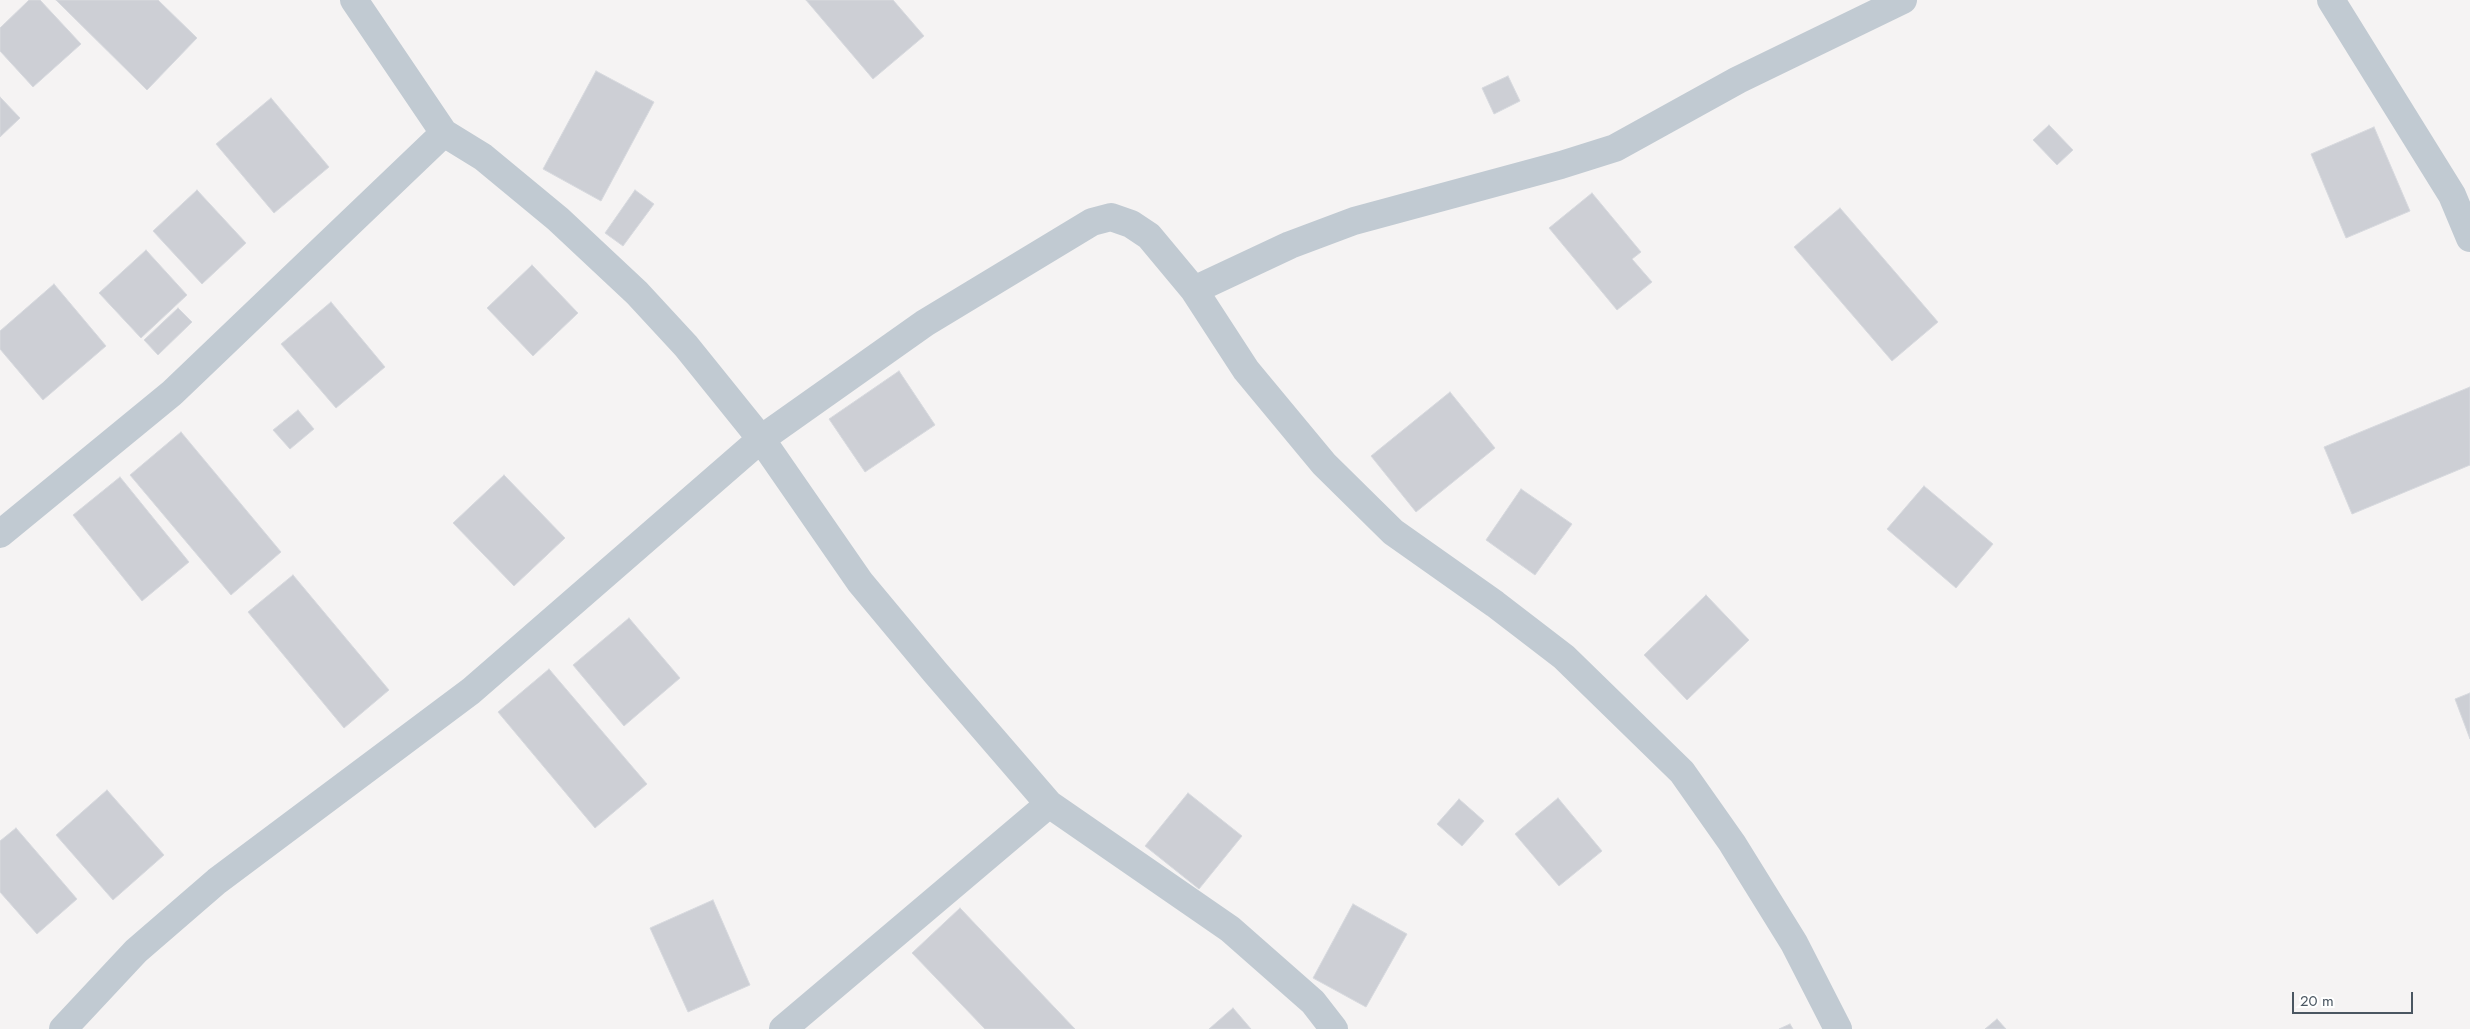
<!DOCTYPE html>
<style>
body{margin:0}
#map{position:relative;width:2470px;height:1029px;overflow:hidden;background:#f5f3f3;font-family:Jost,sans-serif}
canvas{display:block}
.scale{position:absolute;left:2292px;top:992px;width:121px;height:22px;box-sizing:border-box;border:2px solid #4a5661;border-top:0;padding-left:6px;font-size:15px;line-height:18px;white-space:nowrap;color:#4a5661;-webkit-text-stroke:4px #fff;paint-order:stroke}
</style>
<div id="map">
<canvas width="2470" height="1029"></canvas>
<div class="scale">20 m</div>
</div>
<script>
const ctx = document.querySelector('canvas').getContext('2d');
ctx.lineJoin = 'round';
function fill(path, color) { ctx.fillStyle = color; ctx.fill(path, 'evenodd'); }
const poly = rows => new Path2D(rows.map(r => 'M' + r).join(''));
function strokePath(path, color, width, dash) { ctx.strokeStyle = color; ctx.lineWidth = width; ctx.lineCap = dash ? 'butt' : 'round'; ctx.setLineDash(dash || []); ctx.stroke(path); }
const building = poly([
 [29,0,40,0,81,44,33,87,0,51,0,28,29,0],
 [56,0,158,0,197,38,147,90,56,0],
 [806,0,893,0,924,36,873,79,806,0],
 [596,71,654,102,601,201,543,169,596,71],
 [1508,76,1520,101,1494,114,1482,88,1508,76],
 [0,97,20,118,0,137,0,97],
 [271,98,329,167,274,213,216,144,271,98],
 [2049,125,2073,150,2057,165,2033,140,2049,125],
 [2374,127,2410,211,2346,238,2311,154,2374,127],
 [197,190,246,243,202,284,153,231,197,190],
 [635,190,654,204,623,246,605,233,635,190],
 [1592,193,1641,252,1632,259,1652,282,1617,310,1549,228,1592,193],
 [1840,208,1938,322,1892,361,1794,247,1840,208],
 [146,250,187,295,141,338,99,293,146,250],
 [532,265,578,313,533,356,487,308,532,265],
 [54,284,106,346,43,400,0,349,0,331,54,284],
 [331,302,385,367,336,408,281,344,331,302],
 [178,308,192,322,158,355,144,340,178,308],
 [899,371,935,425,865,472,829,419,899,371],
 [2470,387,2470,465,2352,514,2324,447,2470,387],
 [1450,392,1495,448,1416,512,1371,456,1450,392],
 [298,410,314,429,290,449,273,430,298,410],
 [181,432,281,552,231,595,130,475,181,432],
 [504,475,565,538,514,586,453,523,504,475],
 [120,477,189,562,142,601,73,515,120,477],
 [1924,486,1993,544,1956,588,1887,529,1924,486],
 [1521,489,1572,524,1535,575,1486,540,1521,489],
 [293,575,389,690,344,728,248,612,293,575],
 [1706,595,1749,640,1687,700,1644,655,1706,595],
 [629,618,680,678,624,726,573,665,629,618],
 [549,669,647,784,595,828,498,712,549,669],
 [2470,693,2470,739,2455,699,2470,693],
 [107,790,164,855,113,900,56,835,107,790],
 [1188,793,1242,836,1199,889,1145,846,1188,793],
 [1558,798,1602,851,1559,886,1515,834,1558,798],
 [1459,799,1484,821,1462,846,1437,824,1459,799],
 [16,828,77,899,37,934,0,892,0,841,16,828],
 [713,900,750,985,688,1012,650,928,713,900],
 [1353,904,1407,934,1366,1007,1313,978,1353,904],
 [960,908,1075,1029,985,1029,912,953,960,908],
 [1233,1008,1251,1029,1209,1029,1233,1008],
 [1997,1019,2006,1029,1985,1029,1997,1019],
 [1790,1024,1793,1029,1779,1029,1790,1024]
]);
fill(building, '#cdcfd5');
strokePath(building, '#d7d9de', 1);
strokePath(poly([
 [354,0,444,133],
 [2331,0,2452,195,2470,238],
 [1194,290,1290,245,1354,221,1561,165,1615,148,1738,80,1903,0],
 [0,534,172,393,444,133,483,157,558,219,637,293,686,346,761,439,860,582,935,672,1049,804,1230,929,1313,1002,1334,1029],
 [63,1029,136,951,217,881,471,691,761,439,925,323,1092,222,1111,217,1131,224,1149,236,1194,290,1246,370,1324,464,1393,532,1495,604,1564,657,1682,772,1732,843,1794,943,1838,1029],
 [783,1029,1049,804]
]), '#c1cad2', 28);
</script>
